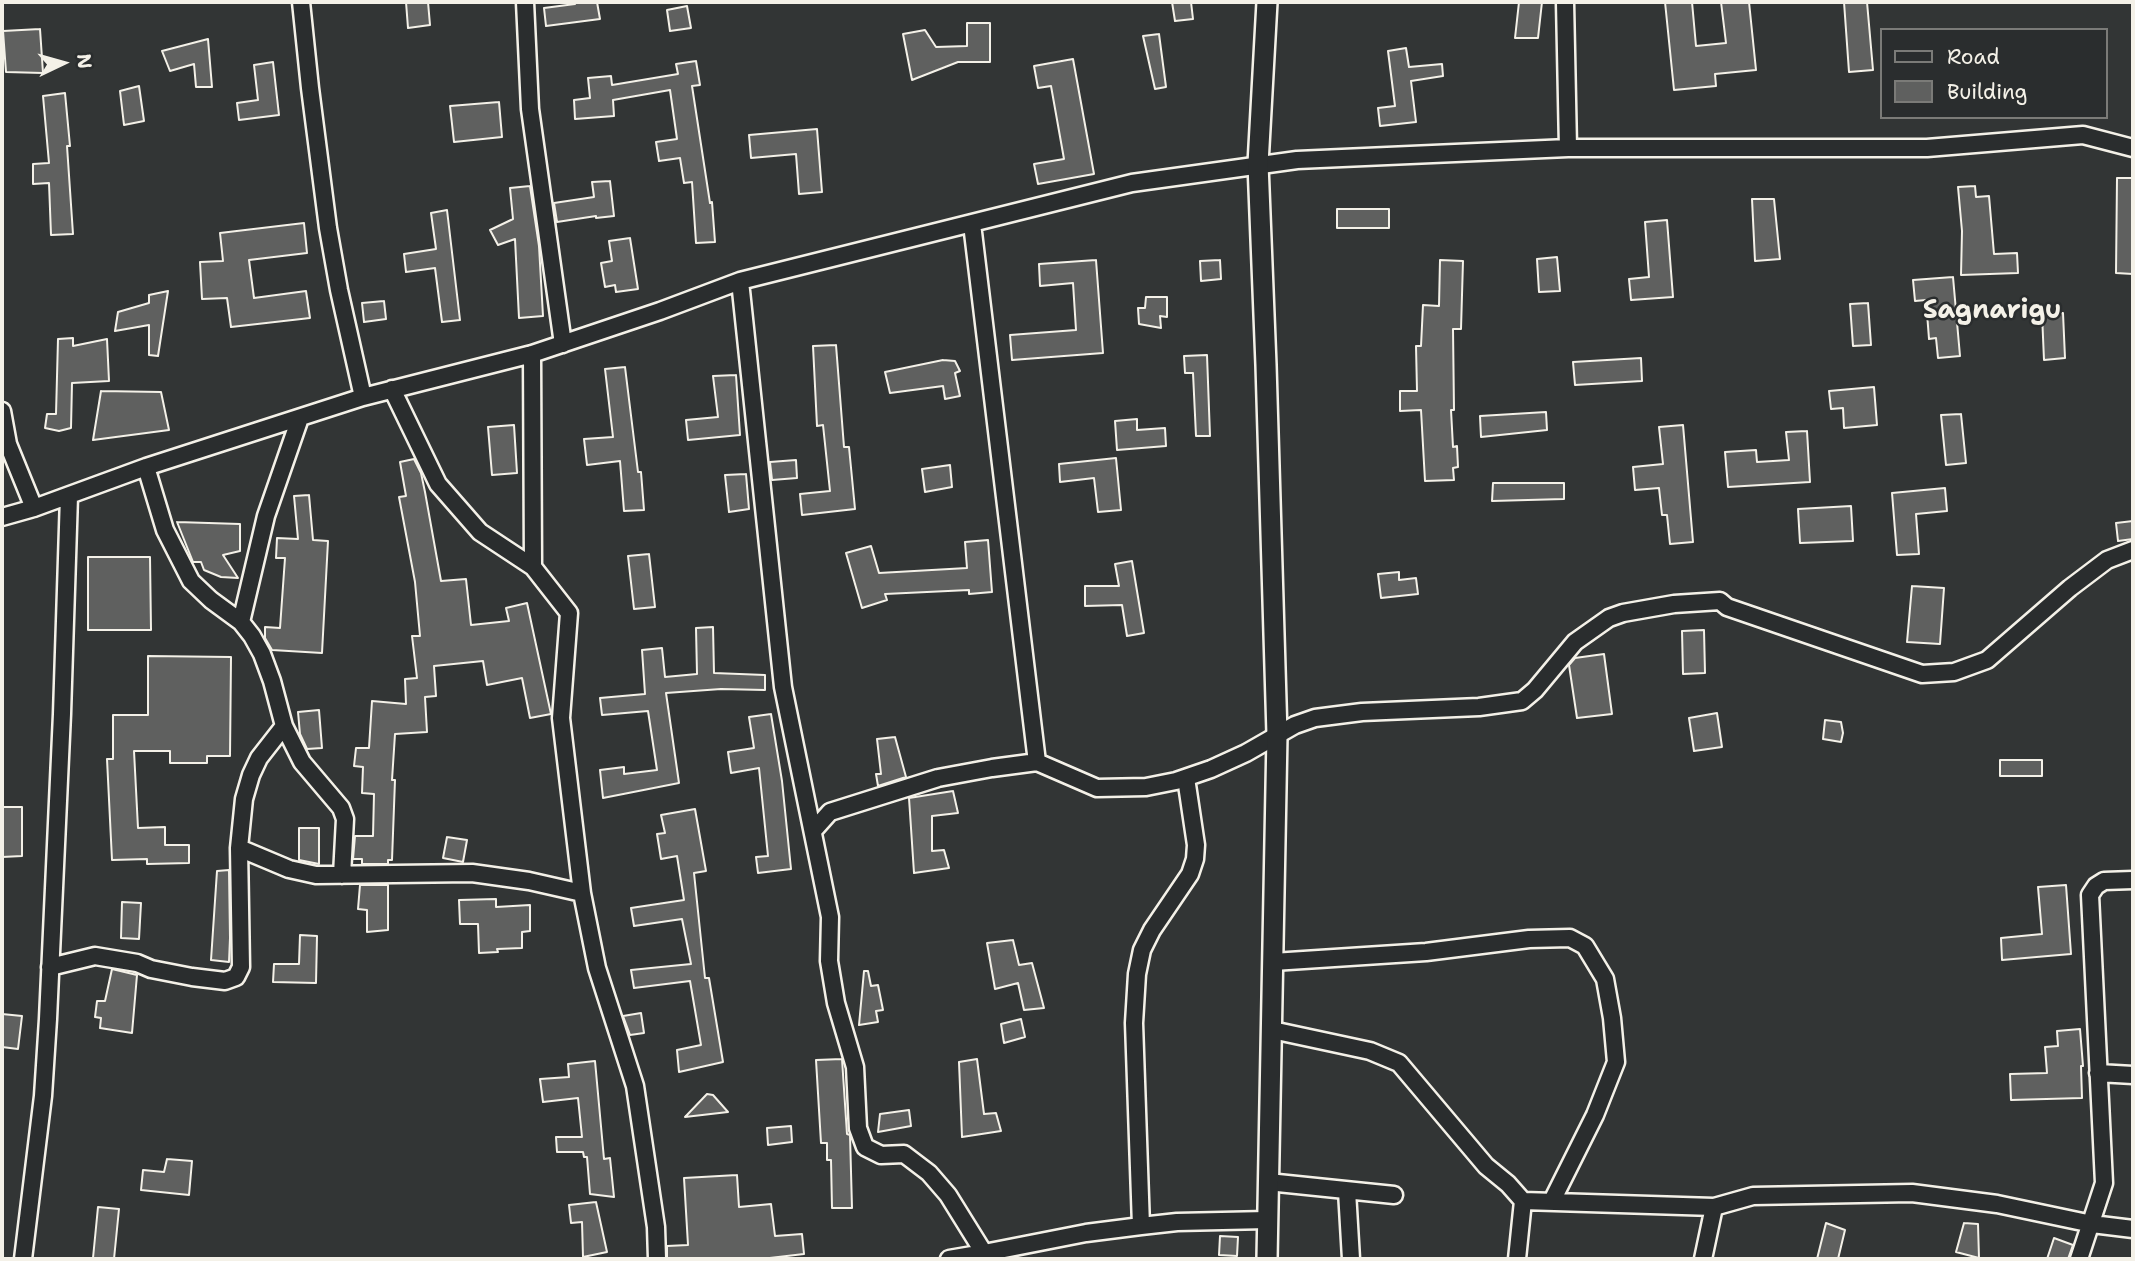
<!DOCTYPE html>
<style>
body{margin:0}
#map{position:relative;width:2135px;height:1261px;overflow:hidden;background:#323535;font-family:"Shantell Sans",sans-serif}
canvas{display:block}
.frame{position:absolute;inset:0;border:4px solid #f4f1e8;pointer-events:none}
.legend{position:absolute;left:1880px;top:28px;width:228px;height:91px;box-sizing:border-box;background:#2a2d2e;border:2px solid #7b7b78;margin:0;padding:9px 12px;list-style:none;font-size:21px;color:#f4f1e8}
.legend li{display:flex;align-items:center;gap:14px;height:35px}
.legend b{width:35px;border:2px solid #7b7b78}
.north{position:absolute;left:28px;top:28px;width:70px;height:70px;-webkit-text-stroke:5px #2a2d2e;paint-order:stroke;rotate:85deg;font-size:19px;font-weight:700;line-height:28px;text-align:center;color:#f4f1e8}
.north::after{content:'';display:block;margin:auto;width:24px;height:32px;background:#f4f1e8;clip-path:polygon(50% 0,100% 100%,50% 72%,0 100%)}
</style>
<div id="map">
<canvas width="2135" height="1261"></canvas>
<div class="frame"></div>
<ul class="legend">
<li><b style="height:9px;background:#2a2d2e"></b>Road</li>
<li><b style="height:19px;background:#5f605f"></b>Building</li>
</ul>
<div class="north">N</div>
</div>
<script>
const ctx = document.querySelector('canvas').getContext('2d');
ctx.lineJoin = 'round';
function fill(path, color) { ctx.fillStyle = color; ctx.fill(path, 'evenodd'); }
const poly = rows => new Path2D(rows.map(r => 'M' + r).join(''));
function strokePath(path, color, width, dash) { ctx.strokeStyle = color; ctx.lineWidth = width; ctx.lineCap = dash ? 'butt' : 'round'; ctx.setLineDash(dash || []); ctx.stroke(path); }
function write(font, color, halo, rows, align = 'center') {
  ctx.font = font + ' "Shantell Sans",sans-serif'; ctx.lineWidth = 5; ctx.setLineDash([]); ctx.textBaseline = 'middle'; ctx.strokeStyle = halo; ctx.fillStyle = color; for (const [text, x, y, turn = 0] of rows) {
    ctx.save(); ctx.translate(x, y); ctx.rotate((+turn || 0) * Math.PI / 180); ctx.textAlign = isNaN(turn) ? turn : align; if (halo) ctx.strokeText(text, 0, 0); ctx.fillText(text, 0, 0); ctx.restore();
  }
}
const building = poly([
 [406,2,428,2,430,25,408,28,406,2],
 [575,2,597,2,600,19,546,26,544,8,575,4,575,2],
 [1172,2,1191,2,1193,19,1175,21,1172,2],
 [1519,2,1542,2,1538,38,1515,38,1519,2],
 [1665,2,1692,2,1696,46,1726,43,1721,2,1749,2,1756,70,1715,74,1716,86,1674,90,1665,2],
 [1844,2,1867,2,1873,70,1849,72,1844,2],
 [687,6,691,28,670,31,667,10,687,6],
 [967,23,990,23,990,62,958,62,912,80,903,34,925,30,936,47,967,46,967,23],
 [40,29,43,73,6,72,3,31,40,29],
 [1159,34,1166,87,1155,89,1143,36,1159,34],
 [208,39,212,87,196,87,194,64,170,71,162,51,208,39],
 [1406,48,1409,67,1442,64,1443,76,1411,81,1416,122,1380,126,1378,108,1395,106,1388,51,1406,48],
 [1073,59,1094,174,1038,184,1034,164,1064,159,1051,86,1038,88,1034,66,1073,59],
 [696,61,700,85,692,86,710,203,712,202,715,242,696,243,692,182,684,183,680,158,659,161,656,142,677,139,670,90,613,100,614,116,575,119,574,100,590,98,588,78,611,76,612,85,678,74,676,64,696,61],
 [273,62,279,115,239,120,237,103,258,100,254,65,273,62],
 [139,86,144,121,124,125,120,91,139,86],
 [65,93,70,146,67,146,73,234,51,235,49,183,33,184,33,164,49,163,43,96,65,93],
 [499,102,502,137,454,142,450,106,499,102],
 [817,129,822,192,799,194,796,154,751,158,749,135,817,129],
 [2117,178,2133,178,2133,274,2116,273,2117,178],
 [610,181,614,216,596,218,596,216,557,222,554,203,594,197,592,182,610,181],
 [530,186,539,246,543,316,519,318,515,239,498,245,490,230,513,219,510,188,530,186],
 [1975,186,1976,197,1989,196,1994,254,2017,253,2018,273,1961,275,1962,231,1958,187,1975,186],
 [1752,199,1774,199,1780,259,1755,261,1752,199],
 [1337,209,1389,209,1389,228,1337,228,1337,209],
 [447,210,460,320,442,322,435,268,406,272,404,254,436,249,431,213,447,210],
 [1667,220,1673,297,1631,300,1629,279,1649,277,1645,222,1667,220],
 [304,223,307,253,249,260,254,298,306,291,310,318,231,327,227,298,202,299,200,262,223,261,220,233,304,223],
 [630,238,638,289,616,292,615,285,605,287,601,263,612,261,609,241,630,238],
 [1557,257,1560,291,1539,292,1537,259,1557,257],
 [1096,260,1103,353,1012,360,1010,335,1076,330,1073,283,1040,286,1039,264,1096,260],
 [1220,260,1221,279,1201,281,1200,261,1220,260],
 [1440,260,1463,261,1461,329,1453,329,1454,410,1451,410,1453,447,1457,446,1458,467,1453,468,1454,480,1425,481,1421,410,1400,411,1400,391,1417,391,1416,346,1421,346,1423,305,1439,306,1440,260],
 [1953,277,1960,356,1938,358,1936,338,1929,339,1926,300,1915,301,1913,280,1953,277],
 [168,291,158,356,149,355,149,325,115,331,118,312,149,303,149,295,168,291],
 [1146,297,1167,297,1167,317,1160,316,1161,328,1139,324,1138,308,1145,308,1146,297],
 [384,301,386,319,364,322,362,303,384,301],
 [1868,303,1871,345,1853,346,1850,304,1868,303],
 [2063,313,2065,358,2044,360,2042,314,2063,313],
 [73,338,73,346,107,339,109,381,72,383,71,428,59,431,45,428,47,414,56,414,58,339,73,338],
 [836,345,844,447,849,447,855,509,802,515,800,494,830,491,823,425,817,426,813,346,836,345],
 [1207,355,1210,436,1196,436,1193,373,1185,373,1184,356,1207,355],
 [1641,358,1642,381,1575,385,1573,362,1641,358],
 [943,360,955,361,960,371,955,373,960,396,945,399,943,386,890,393,885,372,943,360],
 [625,367,638,472,641,472,644,510,624,511,620,461,587,465,584,439,613,437,605,369,625,367],
 [736,375,740,435,688,440,686,420,718,417,713,376,736,375],
 [1874,387,1877,425,1844,428,1843,408,1831,409,1829,391,1874,387],
 [101,391,161,392,169,430,93,440,101,391],
 [1546,412,1547,430,1481,437,1480,416,1546,412],
 [1961,414,1966,463,1946,465,1941,415,1961,414],
 [1137,419,1137,430,1165,428,1166,446,1117,450,1115,421,1137,419],
 [514,425,517,473,492,475,488,427,514,425],
 [1683,425,1693,542,1670,544,1667,515,1662,515,1659,488,1635,490,1633,467,1663,464,1659,427,1683,425],
 [1807,431,1810,482,1728,487,1725,452,1756,450,1757,462,1789,460,1786,432,1807,431],
 [1116,458,1121,510,1098,512,1094,478,1060,482,1059,464,1116,458],
 [414,459,421,473,425,492,441,581,466,579,471,625,509,621,506,608,527,603,551,714,530,718,522,678,487,685,483,661,434,666,436,696,425,697,427,732,395,734,392,780,395,780,392,860,388,860,388,864,362,864,362,859,353,859,355,836,373,836,374,794,362,793,363,767,354,766,356,748,369,748,372,701,406,704,405,679,417,678,412,636,420,636,415,582,399,497,406,496,400,462,414,459],
 [796,460,797,478,772,480,770,462,796,460],
 [950,465,952,487,925,492,922,469,950,465],
 [746,474,749,509,729,512,725,475,746,474],
 [1493,483,1564,483,1564,499,1492,501,1493,483],
 [1945,488,1947,511,1916,514,1919,554,1897,555,1892,493,1945,488],
 [309,495,313,540,328,541,322,653,272,650,265,638,265,627,280,628,285,558,276,558,277,538,298,539,294,496,309,495],
 [1851,506,1853,541,1800,543,1798,509,1851,506],
 [2133,521,2133,539,2118,541,2116,523,2133,521],
 [177,522,240,524,240,551,223,555,238,578,221,577,204,570,201,562,193,562,177,522],
 [988,540,992,592,969,594,969,590,885,594,887,600,862,608,846,553,871,546,879,573,967,568,965,542,988,540],
 [649,554,655,607,634,609,628,556,649,554],
 [88,557,150,557,151,630,88,630,88,557],
 [1132,561,1144,633,1127,636,1122,605,1085,606,1085,586,1119,586,1115,564,1132,561],
 [1399,572,1399,580,1416,578,1418,594,1381,598,1378,574,1399,572],
 [1912,586,1944,588,1940,644,1907,642,1912,586],
 [713,627,714,673,765,675,765,690,721,689,666,693,679,783,603,798,600,770,624,767,624,774,657,770,648,711,602,715,600,698,645,694,642,650,662,648,665,677,697,674,696,628,713,627],
 [1704,630,1705,673,1683,674,1682,631,1704,630],
 [1604,654,1612,714,1577,718,1569,665,1575,658,1604,654],
 [148,656,231,657,230,756,207,756,207,763,170,763,170,751,134,751,138,828,165,827,165,845,189,845,189,863,147,864,147,859,112,860,107,759,113,759,113,715,148,715,148,656],
 [319,710,322,748,307,749,300,734,298,712,319,710],
 [1717,713,1722,747,1694,751,1689,718,1717,713],
 [771,714,782,781,791,869,758,873,756,857,768,856,759,768,731,773,728,752,754,748,749,717,771,714],
 [1825,720,1841,722,1843,733,1841,742,1823,739,1825,720],
 [895,737,906,777,878,786,876,774,881,774,877,739,895,737],
 [2000,760,2042,760,2042,776,2000,776,2000,760],
 [953,791,958,813,932,816,932,851,944,850,949,868,914,873,909,798,953,791],
 [2,807,22,807,22,856,2,857,2,807],
 [695,809,706,871,694,873,705,978,709,978,723,1062,679,1072,677,1050,701,1045,690,981,634,988,631,970,691,964,682,919,634,926,631,908,684,900,677,856,661,859,657,834,665,833,661,815,695,809],
 [299,828,319,828,319,864,299,860,299,828],
 [447,837,467,840,463,862,443,858,447,837],
 [229,870,230,938,229,962,211,960,217,871,229,870],
 [360,885,388,885,388,930,367,932,367,910,358,909,360,885],
 [2066,885,2071,954,2002,960,2001,938,2042,934,2038,887,2066,885],
 [496,899,496,907,530,905,530,931,522,932,522,948,497,949,498,952,479,953,478,924,460,924,459,900,496,899],
 [122,902,141,903,139,939,121,938,122,902],
 [300,935,317,936,316,983,273,982,274,964,299,964,300,935],
 [1013,940,1019,965,1032,963,1044,1008,1024,1010,1018,983,995,989,987,943,1013,940],
 [112,969,137,975,132,1033,100,1028,101,1018,95,1017,97,1001,105,1001,112,969],
 [864,971,868,971,871,986,878,985,883,1010,876,1011,878,1022,859,1025,864,971],
 [641,1013,644,1033,630,1035,623,1016,641,1013],
 [2,1014,22,1016,18,1049,2,1047,2,1014],
 [1021,1019,1025,1037,1004,1043,1001,1024,1021,1019],
 [2080,1029,2083,1066,2081,1066,2082,1098,2011,1100,2010,1074,2047,1073,2045,1047,2058,1046,2057,1031,2080,1029],
 [842,1059,847,1134,850,1135,852,1208,832,1208,831,1160,827,1160,827,1143,821,1143,816,1060,842,1059],
 [977,1059,984,1114,996,1113,1001,1131,962,1137,959,1062,977,1059],
 [595,1061,604,1159,610,1158,614,1197,590,1194,587,1157,584,1157,583,1152,557,1152,556,1137,582,1137,578,1098,543,1102,540,1079,569,1077,568,1064,595,1061],
 [707,1094,713,1095,728,1112,685,1117,707,1094],
 [909,1110,911,1126,878,1132,880,1114,909,1110],
 [791,1126,792,1142,768,1145,767,1128,791,1126],
 [167,1159,192,1161,189,1195,141,1190,143,1170,164,1172,167,1159],
 [737,1175,739,1207,771,1204,775,1236,802,1234,804,1254,761,1259,667,1259,667,1246,688,1245,684,1178,737,1175],
 [596,1202,607,1252,583,1257,582,1222,571,1223,569,1205,596,1202],
 [98,1207,119,1209,114,1259,93,1258,98,1207],
 [1826,1223,1845,1230,1838,1259,1817,1259,1826,1223],
 [1964,1223,1978,1224,1979,1258,1956,1252,1964,1223],
 [1220,1236,1238,1237,1237,1256,1219,1255,1220,1236],
 [2054,1238,2073,1245,2068,1259,2047,1259,2054,1238]
]);
fill(building, '#5f605f');
strokePath(building, '#f4f1e8', 2);
const minor = poly([
 [301,2,310,88,328,228,339,290,363,397],
 [525,2,530,109,563,344],
 [1565,2,1568,148],
 [972,224,1037,762],
 [740,281,783,687,830,917,829,961,836,1003,855,1067,858,1128,865,1147,881,1155,904,1154,929,1173,948,1195,984,1253,1086,1233,1141,1226,1177,1222,1267,1220],
 [532,354,533,567],
 [392,389,438,484,480,532,533,567,569,613,561,718,582,893,597,968,635,1086,656,1227,657,1259],
 [2,411,8,444,34,508],
 [146,467,165,530,191,581,211,600,241,622,252,636,262,654,272,681,284,726,302,762,341,808,345,819,342,875],
 [2,517,34,508,146,467,363,397,532,354,660,311,740,281,1132,183,1297,160,1568,148,1927,148,2083,135,2133,148],
 [241,622,266,516,300,418],
 [813,831,830,812,938,778,992,768,1037,762,1097,788,1146,787,1176,781,1211,769,1246,753,1295,725,1315,718,1362,712,1479,707,1522,701,1535,690,1575,642,1609,618,1623,613,1674,604,1720,601,1727,607,1922,674,1954,672,1987,660,2070,588,2107,560,2133,550],
 [239,848,289,869,316,875,472,873,529,881,582,893],
 [1273,962,1426,952,1529,939,1570,938,1585,946,1605,979,1612,1018,1616,1062,1595,1115,1552,1201],
 [50,967,95,956,137,963,151,969,192,977,225,981,236,977,241,967,239,848,244,799,251,775,259,758,284,726],
 [1272,1030,1370,1051,1399,1063,1486,1166,1508,1184,1523,1201,1517,1259],
 [2098,1073,2133,1075],
 [1268,1182,1394,1195],
 [1347,1191,1351,1259],
 [1523,1201,1714,1207,1753,1196,1912,1193,1997,1204,2092,1224,2133,1229],
 [1141,1226,1134,1023,1137,974,1142,950,1152,930,1190,874,1195,859,1196,845,1186,778],
 [23,1259,43,1096,48,1019,62,714,69,496],
 [949,1259,984,1253,985,1259],
 [1703,1259,1714,1207],
 [2079,1259,2104,1183,2090,895,2096,886,2104,881,2133,880]
]);
const tertiary = poly([
 [1267,1259,1277,735,1266,365,1258,164,1267,2]
]);
strokePath(minor, '#f4f1e8', 21);
strokePath(tertiary, '#f4f1e8', 24);
strokePath(minor, '#2a2d2e', 16);
strokePath(tertiary, '#2a2d2e', 19);
write('bold 26px', '#f4f1e8', '#2a2d2e', [
 ["Sagnarigu",1992,311]
]);
</script>
